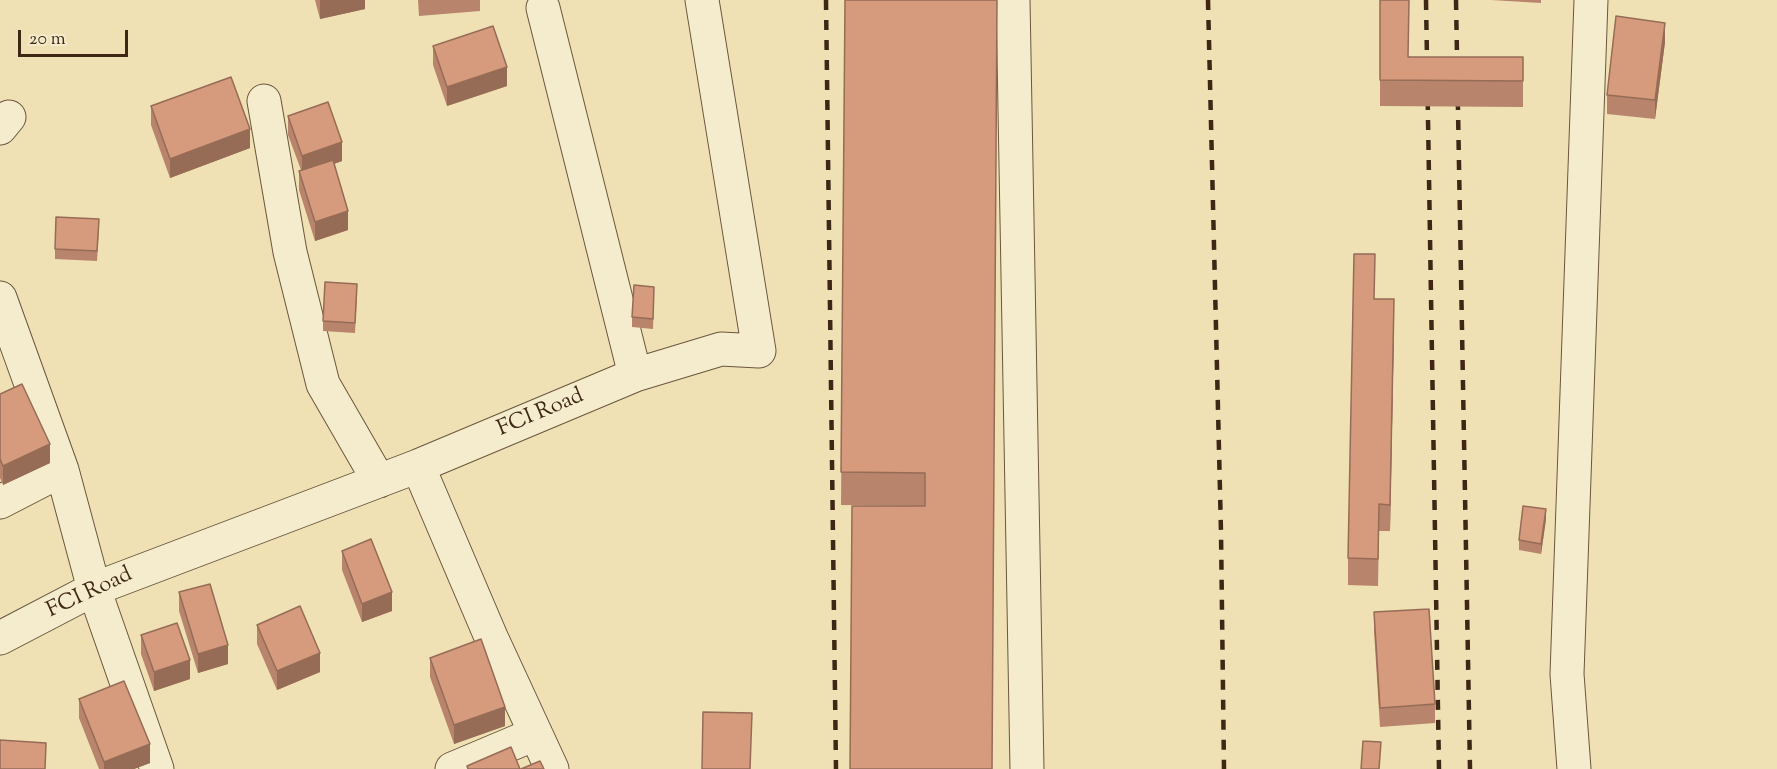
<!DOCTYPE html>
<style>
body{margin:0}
#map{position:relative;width:1777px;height:769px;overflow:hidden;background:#efe1b4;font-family:"Sorts Mill Goudy",serif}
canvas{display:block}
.scale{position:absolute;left:18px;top:30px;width:110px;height:27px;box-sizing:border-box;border:3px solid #3e2715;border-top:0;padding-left:8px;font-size:18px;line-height:21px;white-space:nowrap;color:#3e2715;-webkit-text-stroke:4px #f5ecce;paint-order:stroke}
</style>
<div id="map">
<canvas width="1777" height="769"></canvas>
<div class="scale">20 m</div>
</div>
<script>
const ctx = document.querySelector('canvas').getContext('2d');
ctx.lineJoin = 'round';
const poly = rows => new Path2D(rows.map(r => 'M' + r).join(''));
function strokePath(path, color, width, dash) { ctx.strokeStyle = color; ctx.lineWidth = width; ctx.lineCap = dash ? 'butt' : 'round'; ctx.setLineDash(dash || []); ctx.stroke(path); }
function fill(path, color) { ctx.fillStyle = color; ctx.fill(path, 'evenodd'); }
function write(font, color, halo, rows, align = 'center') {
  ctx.font = font + ' "Sorts Mill Goudy",serif'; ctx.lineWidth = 4.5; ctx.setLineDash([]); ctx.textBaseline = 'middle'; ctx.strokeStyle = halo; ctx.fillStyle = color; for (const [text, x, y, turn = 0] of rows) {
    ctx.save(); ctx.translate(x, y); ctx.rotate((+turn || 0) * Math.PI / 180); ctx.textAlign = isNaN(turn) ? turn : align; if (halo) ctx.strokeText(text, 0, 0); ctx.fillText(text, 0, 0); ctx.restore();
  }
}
const minor = poly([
 [1013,0,1027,769],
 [543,8,635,375],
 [264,101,290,252,323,384,379,481],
 [0,128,9,117],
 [0,298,62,470,94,589,157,769],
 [418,466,491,637,552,769],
 [0,502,62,470],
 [0,638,94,589,418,466,635,375,721,349,759,351,702,0],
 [452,769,535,734],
 [1574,769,1567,674,1591,0]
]);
strokePath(minor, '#6a563d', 35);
strokePath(minor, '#f5ecce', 33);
strokePath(poly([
 [826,0,836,769],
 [1208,0,1221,532,1224,769],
 [1426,0,1439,769],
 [1456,0,1470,769]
]), '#3e2715', 4.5, [10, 10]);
fill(poly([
 [315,0,365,0,365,9,320,19],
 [418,0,480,0,480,11,419,16],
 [845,0,997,0,925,506,841,505],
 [1380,0,1408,57,1523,57,1523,107,1380,106],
 [1491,0,1541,0,1541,3],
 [1665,42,1655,119,1607,114,1607,95],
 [433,46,507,86,447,106,433,65],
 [151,106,250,148,170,178,151,125],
 [288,116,342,161,334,164,348,230,315,241,299,190,299,171,301,170,288,135],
 [99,229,97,261,55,259,55,249],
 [357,294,355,333,323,331,323,321],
 [654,297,653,329,632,327,632,317],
 [1374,299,1394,326,1390,531,1379,531,1378,586,1348,585,1348,558],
 [0,394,50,463,3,485,0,478],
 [1546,519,1541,554,1519,550,1519,540],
 [342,551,392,611,362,622,342,570],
 [179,592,228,664,198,673,179,611],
 [1374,612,1435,704,1435,723,1380,727,1374,631],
 [257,625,320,672,277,690,257,644],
 [141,635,190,679,154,691,141,654],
 [430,658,505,726,454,744,430,677],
 [79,699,150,763,134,769,99,769,79,718]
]), '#b8846b');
fill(poly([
 [320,0,365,0,365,9,320,19],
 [1665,23,1665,42,1655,119,1655,100],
 [507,67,507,86,447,106,447,87],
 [250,129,250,148,170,178,170,159],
 [342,142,342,161,302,175,302,156],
 [348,211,348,230,315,241,315,222],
 [1394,299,1394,326,1390,531,1390,505],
 [50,444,50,463,3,485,3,466],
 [1546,509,1546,519,1541,554,1541,544],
 [392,592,392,611,362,622,362,604],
 [228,645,228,664,198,673,198,654],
 [320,653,320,672,277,690,277,671],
 [190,660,190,679,154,691,154,672],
 [505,707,505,726,454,744,454,725],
 [150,744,150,763,134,769,104,769,104,762]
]), '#966c57');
const building = poly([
 [845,0,997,0,992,769,850,769,852,506,925,506,925,473,841,472,845,0],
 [1380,0,1409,0,1408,57,1523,57,1523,81,1380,80,1380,0],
 [1616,16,1665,23,1655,100,1607,95,1616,16],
 [493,26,507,67,447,87,433,46,493,26],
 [231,77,250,129,170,159,151,106,231,77],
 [328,102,342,142,302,156,288,116,328,102],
 [333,160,348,211,315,222,299,171,333,160],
 [56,217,99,219,97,251,55,249,56,217],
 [1354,254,1375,254,1374,299,1394,299,1390,505,1379,504,1378,559,1348,558,1354,254],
 [325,282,357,284,355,323,323,321,325,282],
 [634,285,654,287,653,319,632,317,634,285],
 [22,384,50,444,3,466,0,459,0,394,22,384],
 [1523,506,1546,509,1541,544,1519,540,1523,506],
 [371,539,392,592,362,604,342,551,371,539],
 [210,584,228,645,198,654,179,592,210,584],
 [300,606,320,653,277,671,257,625,300,606],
 [1429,609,1435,704,1380,708,1374,612,1429,609],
 [177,623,190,660,154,672,141,635,177,623],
 [481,639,505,707,454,725,430,658,481,639],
 [124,681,150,744,104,762,79,699,124,681],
 [703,712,752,713,750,769,702,769,703,712],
 [0,740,46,743,45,769,0,769,0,740],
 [1363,741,1381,742,1379,769,1361,769,1363,741],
 [511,747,520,769,468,769,467,766,511,747],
 [540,761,544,769,521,769,540,761]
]);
fill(building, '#d69a7c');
strokePath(building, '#966c57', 1.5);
write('22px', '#3e2715', '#f5ecce', [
 ["FCI Road",541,414,-23],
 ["FCI Road",90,594,-25]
]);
</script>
